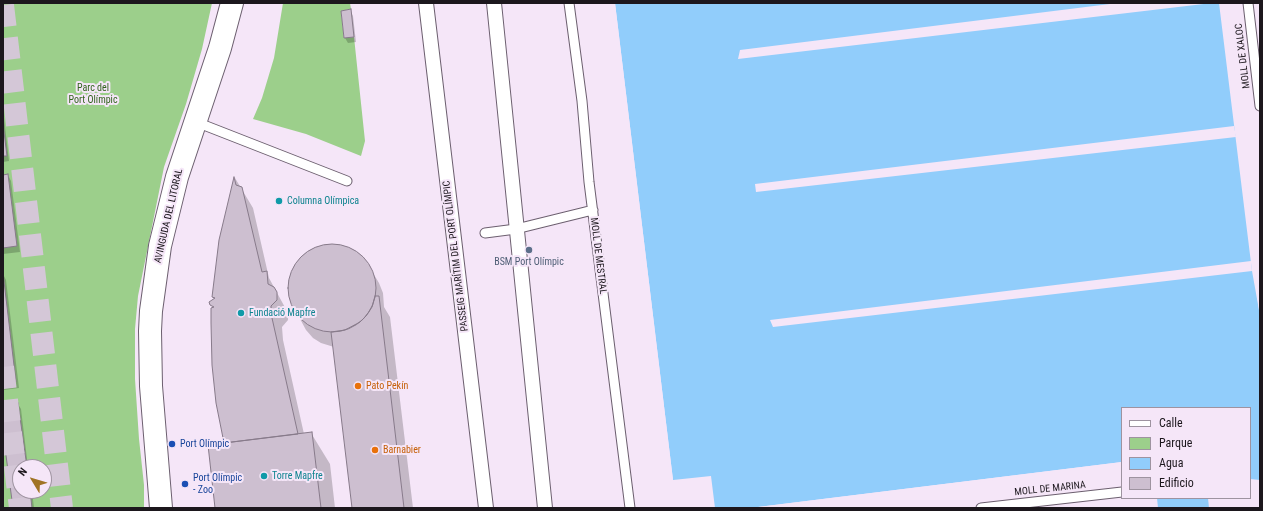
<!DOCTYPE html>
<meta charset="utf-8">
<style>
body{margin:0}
#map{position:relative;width:1263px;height:511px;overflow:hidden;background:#f5e6f8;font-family:"Roboto Condensed",sans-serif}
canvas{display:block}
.frame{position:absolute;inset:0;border:4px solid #1c171d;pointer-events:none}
.legend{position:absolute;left:1121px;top:407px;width:130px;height:92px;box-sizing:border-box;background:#f5e6f8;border:1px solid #9e93a0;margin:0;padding:5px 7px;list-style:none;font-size:12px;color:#1c171d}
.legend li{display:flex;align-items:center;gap:8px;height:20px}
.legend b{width:20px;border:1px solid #9e93a0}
.north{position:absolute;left:12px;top:459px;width:40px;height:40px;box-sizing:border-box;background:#f5e6f8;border:1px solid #9e93a0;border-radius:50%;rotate:308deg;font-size:11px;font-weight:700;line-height:16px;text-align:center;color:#1c171d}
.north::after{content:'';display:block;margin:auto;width:14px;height:18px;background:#a07324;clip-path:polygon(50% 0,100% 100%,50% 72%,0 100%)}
</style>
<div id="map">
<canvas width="1263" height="511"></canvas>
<div class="frame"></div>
<ul class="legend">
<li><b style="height:5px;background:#fff"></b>Calle</li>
<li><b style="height:11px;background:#9ccf8b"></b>Parque</li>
<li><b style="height:11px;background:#91cdfb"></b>Agua</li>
<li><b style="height:11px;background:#cdbfd0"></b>Edificio</li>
</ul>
<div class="north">N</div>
</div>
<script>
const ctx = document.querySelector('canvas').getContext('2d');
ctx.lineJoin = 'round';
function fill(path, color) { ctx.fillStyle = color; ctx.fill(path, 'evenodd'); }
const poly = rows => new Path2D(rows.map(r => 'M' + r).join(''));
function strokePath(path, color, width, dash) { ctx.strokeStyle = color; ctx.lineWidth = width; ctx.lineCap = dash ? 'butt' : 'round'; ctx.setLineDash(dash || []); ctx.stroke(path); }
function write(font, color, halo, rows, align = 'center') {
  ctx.font = font + ' "Roboto Condensed",sans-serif'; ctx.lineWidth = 4; ctx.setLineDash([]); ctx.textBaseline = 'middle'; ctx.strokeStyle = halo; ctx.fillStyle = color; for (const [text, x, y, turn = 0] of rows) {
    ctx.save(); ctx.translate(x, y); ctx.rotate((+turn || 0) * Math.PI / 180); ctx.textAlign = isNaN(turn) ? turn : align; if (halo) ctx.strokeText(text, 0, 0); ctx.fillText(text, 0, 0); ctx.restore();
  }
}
fill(poly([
 [3,3,212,3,202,49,186,104,164,167,138,296,135,329,135,379,139,439,144,485,144,508,3,508],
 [20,467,44,467,44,491,20,491],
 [283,3,350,3,351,9,341,11,344,38,354,37,365,141,361,156,306,134,253,119,262,98,274,58]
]), '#9ccf8b');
fill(poly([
 [615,3,1219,3,1252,271,1259,310,1260,310,1260,480,1250,479,1250,408,1122,408,1122,462,750,508,715,508,711,476,673,480],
 [1157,498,1208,498,1209,508,1158,508]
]), '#91cdfb');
fill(poly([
 [613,3,615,3,673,480,670,480],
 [1118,3,1212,3,738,59,740,50],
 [1220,3,1221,3,1254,270,1260,310,1259,310],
 [1234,126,1236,137,756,192,755,184],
 [1251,261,1252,271,773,327,770,320],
 [1122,462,1122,464,767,508,750,508]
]), '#f5e6f8');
fill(poly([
 [350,10,353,16,356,42,348,43,345,38],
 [3,109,9,161,3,162],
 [8,175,11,181,20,252,3,254,3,176],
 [235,178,253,208,269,278,288,313,288,320,282,327,283,340,304,434,311,433,330,464,335,508,216,508,225,444,213,308,211,304,214,300,213,297,220,240],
 [327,244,337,245,347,247,356,252,364,258,379,283,383,293,384,307,390,317,413,508,353,508,334,347,321,343,313,338,306,330,292,304,289,294,290,275,295,265,301,257,309,251,318,247],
 [3,274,6,280,19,388,3,390],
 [18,404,21,409,28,467,20,467,20,491,32,491,34,508,14,508,3,425,3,406]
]), '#0003');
const building = poly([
 [351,9,354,37,344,38,341,11,351,9],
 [3,124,7,156,3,156,3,124],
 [8,174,17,246,3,248,3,175,8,174],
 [234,177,236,185,242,187,262,272,267,271,268,284,274,287,277,292,277,300,271,306,272,318,298,434,224,443,216,403,212,365,211,323,211,308,214,307,210,305,209,302,215,298,212,297,219,240,234,177],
 '288 288a44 44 0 1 1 88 0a44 44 0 1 1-88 0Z',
 [3,273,16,382,3,384,3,273],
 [375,296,379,296,404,508,352,508,331,332,345,330,360,322,366,316,372,307,375,296],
 [18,403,27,467,20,467,20,491,30,491,32,508,13,508,3,433,3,405,18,403],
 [312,432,321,508,215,508,208,445,312,432]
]);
fill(building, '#cdbfd0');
strokePath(building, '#877a8a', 1);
strokePath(poly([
 [3,5,62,508],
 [3,367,20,508]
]), '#d4c7d7', 22, [22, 11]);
const service = poly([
 [569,3,582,101,589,182,630,508],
 [1248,3,1260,106],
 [196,122,347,181],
 [485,233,516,229,593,210],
 [981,508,1122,492]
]);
const pedestrian = poly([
 [426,3,486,508],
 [494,3,545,508]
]);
const secondary = poly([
 [161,508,151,386,150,331,151,311,160,246,177,177,220,48,232,3]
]);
strokePath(service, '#6c5f6f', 11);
strokePath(pedestrian, '#6c5f6f', 16);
strokePath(secondary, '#6c5f6f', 24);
strokePath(service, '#fff', 9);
strokePath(pedestrian, '#fff', 14);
strokePath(secondary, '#fff', 22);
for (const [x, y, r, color] of [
 [279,201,4,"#0f9aa8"],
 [529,250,4,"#5c6f8a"],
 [241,313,4,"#0f9aa8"],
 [358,386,4,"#e8710a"],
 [172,444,4,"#1a4fb4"],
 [375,450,4,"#e8710a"],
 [264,476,4,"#0f9aa8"],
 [185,484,4,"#1a4fb4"]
]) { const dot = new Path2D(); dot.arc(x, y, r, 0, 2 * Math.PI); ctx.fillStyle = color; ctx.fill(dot); strokePath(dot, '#f5e6f8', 1.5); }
write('10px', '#1c171d', '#f5e6f8', [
 ["MOLL DE XALOC",1243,56,-97],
 ["AVINGUDA DEL LITORAL",169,216,-77],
 ["PASSEIG MARÍTIM DEL PORT OLÍMPIC",456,256,-97],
 ["MOLL DE MESTRAL",598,256,83],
 ["MOLL DE MARINA",1050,489,-6]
]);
write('10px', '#31631d', '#f5e6f8', [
 ["Parc del",93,88],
 ["Port Olímpic",93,100]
]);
write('10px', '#0d838f', '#f5e6f8', [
 ["Columna Olímpica",287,201],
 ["Fundació Mapfre",249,313],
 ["Torre Mapfre",272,476]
], 'left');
write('10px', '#4e5e75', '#f5e6f8', [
 ["BSM Port Olímpic",529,262]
]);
write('10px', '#c56008', '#f5e6f8', [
 ["Pato Pekín",366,386],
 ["Barnabier",383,450]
], 'left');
write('10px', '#164399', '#f5e6f8', [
 ["Port Olímpic",180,444],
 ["Port Olímpic",193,478],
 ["- Zoo",193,490]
], 'left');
</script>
